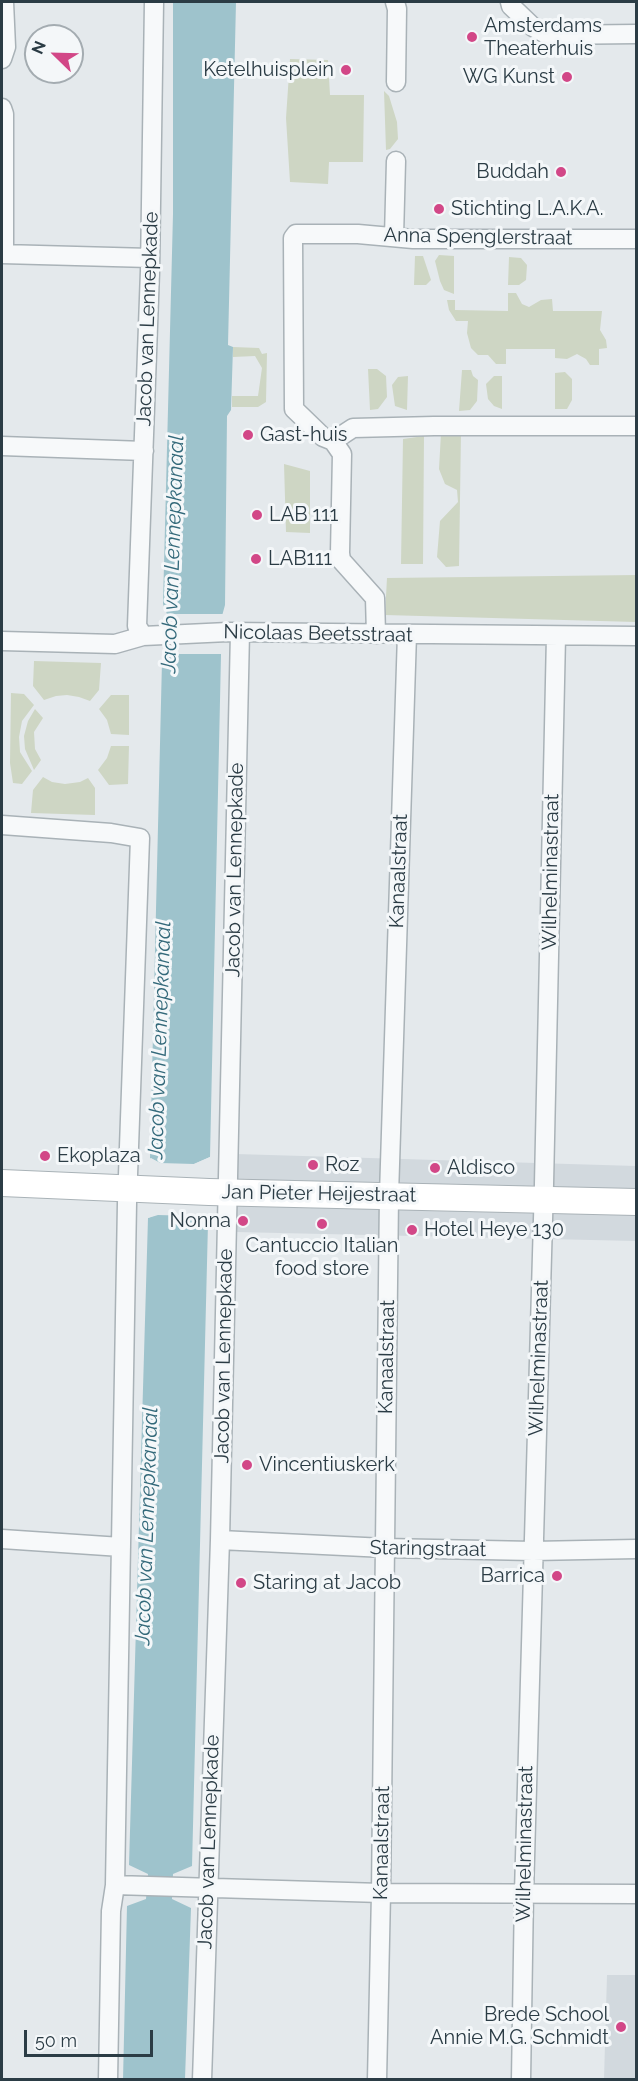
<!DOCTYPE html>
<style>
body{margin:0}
#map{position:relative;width:638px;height:2081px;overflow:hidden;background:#e4e9ec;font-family:Raleway,sans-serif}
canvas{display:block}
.frame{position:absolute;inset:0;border:3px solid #2b3c45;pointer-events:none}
.north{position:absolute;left:24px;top:24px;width:60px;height:60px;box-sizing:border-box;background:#f4f7f9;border:2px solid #a4acb1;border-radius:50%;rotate:293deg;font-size:16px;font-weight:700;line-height:24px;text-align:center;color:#2b3c45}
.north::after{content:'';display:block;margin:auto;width:21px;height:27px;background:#d24787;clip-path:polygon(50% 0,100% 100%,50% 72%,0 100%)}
.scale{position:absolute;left:24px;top:2030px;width:129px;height:27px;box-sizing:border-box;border:3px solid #2b3c45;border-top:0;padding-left:8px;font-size:18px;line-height:21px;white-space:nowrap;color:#2b3c45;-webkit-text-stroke:4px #f4f7f9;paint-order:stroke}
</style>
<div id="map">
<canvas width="638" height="2081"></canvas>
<div class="frame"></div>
<div class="north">N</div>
<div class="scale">50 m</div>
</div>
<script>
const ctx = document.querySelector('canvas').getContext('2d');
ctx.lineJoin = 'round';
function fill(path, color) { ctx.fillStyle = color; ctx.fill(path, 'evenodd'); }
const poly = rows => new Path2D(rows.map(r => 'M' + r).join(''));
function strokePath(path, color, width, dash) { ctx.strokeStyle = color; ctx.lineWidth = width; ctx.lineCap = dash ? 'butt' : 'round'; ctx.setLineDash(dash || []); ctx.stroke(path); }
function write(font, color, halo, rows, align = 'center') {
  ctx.font = font + ' Raleway,sans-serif'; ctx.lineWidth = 6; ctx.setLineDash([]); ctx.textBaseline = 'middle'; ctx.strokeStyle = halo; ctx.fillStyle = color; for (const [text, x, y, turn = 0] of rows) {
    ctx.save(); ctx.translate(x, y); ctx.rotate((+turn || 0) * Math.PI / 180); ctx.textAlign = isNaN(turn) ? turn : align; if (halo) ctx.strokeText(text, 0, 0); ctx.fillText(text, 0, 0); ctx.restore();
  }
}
fill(poly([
 [236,1154,636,1166,636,1241,235,1232],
 [607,1975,636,1975,636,2079,604,2079]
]), '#d2d9de');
fill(poly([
 [290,59,328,60,330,95,364,95,363,162,329,162,328,184,290,182,286,118],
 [384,91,389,96,397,122,398,139,390,149,386,150],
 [439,255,454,256,454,294,444,290,440,281,435,261],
 [415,256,423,256,431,280,426,285,414,285],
 [509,257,521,258,527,265,526,280,519,285,508,285],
 [508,293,516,293,522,304,529,307,541,300,552,299,553,311,602,311,600,330,606,340,607,348,599,349,599,365,590,365,586,359,577,354,567,359,555,358,555,349,506,349,506,364,496,364,488,355,478,355,471,348,467,333,468,321,456,321,449,310,447,300,455,300,455,310,508,311],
 [233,347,259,348,262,354,267,353,266,402,258,407,232,407,232,396,258,396,262,368,255,356,233,357],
 [368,369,377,369,386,376,387,397,378,409,370,410],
 [462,370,471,370,473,376,478,380,477,401,470,410,459,411],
 [565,372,572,379,572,400,567,409,555,409,555,373],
 [408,376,407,410,395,406,392,385,398,377],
 [494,376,502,376,502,409,494,406,488,399,486,384],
 [461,432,459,566,446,567,437,557,440,521,458,502,457,490,445,484,439,469,441,433],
 [424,436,423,564,401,564,403,439],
 [284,464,310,471,310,533,286,532],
 [636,575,636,622,385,615,387,578],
 [34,661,101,663,99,690,90,701,79,697,67,695,56,696,44,700,33,686],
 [11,693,24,694,34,705,22,721,19,737,20,752,32,771,22,784,13,783,10,763],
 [111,695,129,695,129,735,111,734,107,720,99,709],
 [35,709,43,718,34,732,35,749,41,760,34,770,25,749,24,736,28,721],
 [111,746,129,746,128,784,109,785,98,770,107,758],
 [43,777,52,782,65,784,80,782,88,778,95,788,95,815,31,813,33,790]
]), '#ced6c4');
fill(poly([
 [173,2,236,2,228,345,233,347,231,410,227,416,225,605,222,616,221,655,210,1157,194,1164,193,1215,208,1223,192,1866,173,1874,172,1899,191,1908,185,2079,123,2080,127,1906,146,1899,148,1874,129,1865,148,1218,158,1214,160,1163,150,1158,162,661,167,654,167,614,163,604,173,214]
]), '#9ec3cc');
fill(poly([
 [167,614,224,614,224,654,167,654],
 [210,1157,210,1160,197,1166,196,1214,208,1220,208,1223,193,1216,158,1215,148,1218,148,1215,155,1212,157,1165,150,1161,151,1158,160,1163,194,1164]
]), '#e4e9ec');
const street = poly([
 [395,2,397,9,396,82],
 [510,2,511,6,533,27,548,35,636,34],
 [2,59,6,47,4,2],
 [2,108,4,114,4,254],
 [394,237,396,161],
 [2,254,150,258],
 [333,441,353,428,434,426,636,426],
 [2,446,144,451],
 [376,634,375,598,341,560,340,553,342,454,333,441,323,437,294,409,293,238,296,234,358,234,413,239,636,239],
 [143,636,137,626,150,271,154,2],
 [2,641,115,644,143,636,228,632,636,636],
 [2,825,111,833,140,838,127,1203,115,1885,111,1911,108,2080],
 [2,1539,121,1547],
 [220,1540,385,1548,533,1551,636,1549],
 [115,1885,381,1893,636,1894],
 [202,2080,220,1540,240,632],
 [377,2080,381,1893,389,1195,407,634],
 [521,2080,524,1893,544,1184,556,636]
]);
const secondary = poly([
 [2,1183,209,1192,636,1202]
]);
strokePath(street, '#a9b2b7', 21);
strokePath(secondary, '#a9b2b7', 28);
strokePath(street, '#f7f9fa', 18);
strokePath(secondary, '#fff', 26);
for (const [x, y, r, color] of [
 [472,37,6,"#d24787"],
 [346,70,6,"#d24787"],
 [567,77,6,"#d24787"],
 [561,172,6,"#d24787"],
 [439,209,6,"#d24787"],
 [248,435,6,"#d24787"],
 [257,515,6,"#d24787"],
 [256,559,6,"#d24787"],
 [45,1156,6,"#d24787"],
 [313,1165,6,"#d24787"],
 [435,1168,6,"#d24787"],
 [243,1221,6,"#d24787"],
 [322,1224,6,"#d24787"],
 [412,1230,6,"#d24787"],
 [247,1465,6,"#d24787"],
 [557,1576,6,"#d24787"],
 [241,1583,6,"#d24787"],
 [621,2027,6,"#d24787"]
]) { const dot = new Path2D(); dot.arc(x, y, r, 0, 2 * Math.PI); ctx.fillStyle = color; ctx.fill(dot); strokePath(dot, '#f4f7f9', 2); }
write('20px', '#2b3c45', '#f4f7f9', [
 ["Amsterdams",484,26],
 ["Theaterhuis",484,49],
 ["Ketelhuisplein",334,70,"right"],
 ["WG Kunst",555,77,"right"],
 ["Buddah",549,172,"right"],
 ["Stichting L.A.K.A.",451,209],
 ["Gast-huis",260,435],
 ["LAB 111",269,515],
 ["LAB111",268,559],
 ["Ekoplaza",57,1156],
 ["Roz",325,1165],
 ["Aldisco",447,1168],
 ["Nonna",231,1221,"right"],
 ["Hotel Heye 130",424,1230],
 ["Cantuccio Italian",322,1246,"center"],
 ["food store",322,1269,"center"],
 ["Vincentiuskerk",259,1465],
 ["Barrica",545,1576,"right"],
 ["Staring at Jacob",253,1583],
 ["Brede School",609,2015,"right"],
 ["Annie M.G. Schmidt",609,2038,"right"]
], 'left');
write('20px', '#2b3c45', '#f4f7f9', [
 ["Anna Spenglerstraat",478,237,1],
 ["Jacob van Lennepkade",148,319,-88],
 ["Nicolaas Beetsstraat",318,634,1],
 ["Jacob van Lennepkade",235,870,-89],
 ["Kanaalstraat",399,871,-88],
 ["Wilhelminastraat",551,872,-89],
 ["Jan Pieter Heijestraat",319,1194,1],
 ["Jacob van Lennepkade",224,1356,-89],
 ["Kanaalstraat",387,1357,-89],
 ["Wilhelminastraat",539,1358,-88],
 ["Staringstraat",428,1549,1],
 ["Jacob van Lennepkade",209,1842,-88],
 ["Kanaalstraat",382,1843,-89],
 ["Wilhelminastraat",525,1844,-89]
]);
write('italic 21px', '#33697a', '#f4f7f9', [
 ["Jacob van Lennepkanaal",173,554,-88],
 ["Jacob van Lennepkanaal",160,1040,-88],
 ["Jacob van Lennepkanaal",147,1526,-88]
]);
</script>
